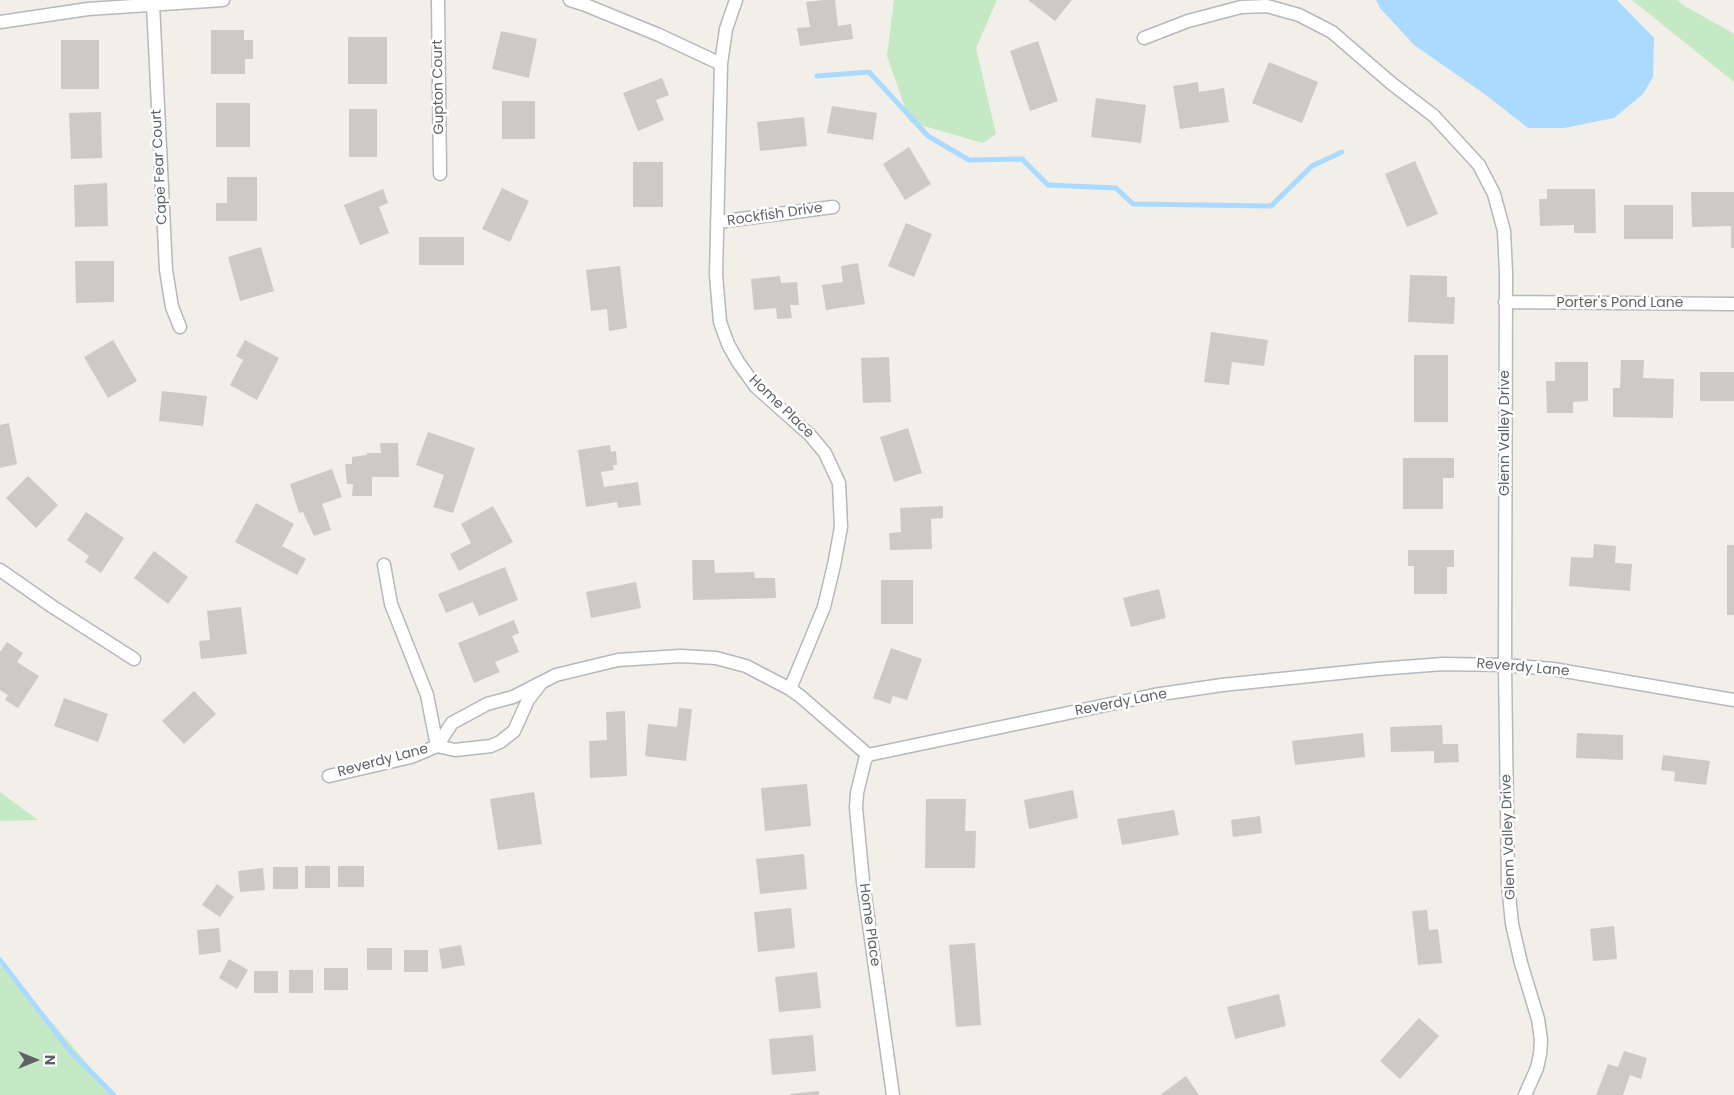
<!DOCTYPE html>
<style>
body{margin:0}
#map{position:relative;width:1734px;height:1095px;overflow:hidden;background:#f1efe8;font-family:Poppins,sans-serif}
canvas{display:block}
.north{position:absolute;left:10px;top:1035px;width:50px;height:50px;-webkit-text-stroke:4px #fff;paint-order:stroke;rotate:90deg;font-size:14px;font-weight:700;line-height:20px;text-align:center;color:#5f6368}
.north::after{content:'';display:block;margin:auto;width:18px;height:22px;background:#5f6368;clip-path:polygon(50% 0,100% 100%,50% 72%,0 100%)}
</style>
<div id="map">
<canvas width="1734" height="1095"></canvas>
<div class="north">N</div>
</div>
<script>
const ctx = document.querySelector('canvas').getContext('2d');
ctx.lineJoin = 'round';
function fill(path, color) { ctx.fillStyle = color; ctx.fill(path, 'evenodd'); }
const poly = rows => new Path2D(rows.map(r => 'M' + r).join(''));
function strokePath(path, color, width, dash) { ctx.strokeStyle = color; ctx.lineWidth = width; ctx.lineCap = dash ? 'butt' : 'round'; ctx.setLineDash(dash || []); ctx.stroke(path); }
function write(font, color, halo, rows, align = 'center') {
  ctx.font = font + ' Poppins,sans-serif'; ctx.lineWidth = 5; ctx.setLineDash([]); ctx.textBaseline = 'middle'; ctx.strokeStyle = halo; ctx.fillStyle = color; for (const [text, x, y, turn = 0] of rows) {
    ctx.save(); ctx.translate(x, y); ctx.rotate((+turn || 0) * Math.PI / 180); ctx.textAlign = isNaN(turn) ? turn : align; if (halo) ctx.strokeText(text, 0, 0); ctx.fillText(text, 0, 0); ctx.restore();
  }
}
fill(poly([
 [894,0,997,0,976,48,996,134,983,143,910,122,887,56],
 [1632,0,1678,0,1683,5,1734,34,1734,82],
 [0,792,38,820,0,821],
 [0,965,13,977,114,1095,0,1095]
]), '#c5e8c5');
fill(poly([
 [1376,0,1617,0,1654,38,1653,77,1643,94,1614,118,1564,128,1528,128,1486,95,1414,45,1380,8]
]), '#aadaff');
strokePath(poly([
 [817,76,869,72,928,136,969,160,1022,159,1048,185,1116,188,1133,204,1271,206,1312,166,1342,152],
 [0,960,70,1051,114,1095]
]), '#aadaff', 5);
fill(poly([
 [824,0,835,0,838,26,851,24,853,39,800,46,797,28,810,27,806,2],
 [1028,0,1072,0,1055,21],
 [211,30,244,30,244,40,253,40,253,59,245,59,245,74,211,74],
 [501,31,537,39,529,78,492,69],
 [348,37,387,37,387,84,348,84],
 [61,40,99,40,99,89,61,89],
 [1038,41,1058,101,1030,111,1010,51],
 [1269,62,1318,82,1302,123,1252,103],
 [662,78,669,95,656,100,664,120,638,131,623,93],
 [1198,82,1199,92,1224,88,1229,122,1180,129,1173,86],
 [1096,98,1146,105,1141,143,1091,137],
 [502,101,535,101,535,139,502,139],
 [216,103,250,103,250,147,216,147],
 [832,106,877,113,873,140,827,133],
 [349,109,377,109,377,157,349,157],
 [101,112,102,158,71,159,69,113],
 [804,117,807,146,760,151,757,122],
 [909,147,931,184,905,200,883,164],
 [1415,161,1438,214,1407,227,1385,174],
 [633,162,663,162,663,207,633,207],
 [227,177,257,177,257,221,216,221,216,203,227,203],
 [107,183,108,226,75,227,74,185],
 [502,188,529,201,510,242,482,229],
 [383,189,388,203,379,207,389,233,360,245,344,205],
 [1547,189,1595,189,1596,233,1574,233,1574,225,1540,226,1539,199,1547,199],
 [1691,192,1734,192,1734,248,1731,248,1731,226,1692,227],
 [1624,205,1673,205,1673,239,1624,239],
 [906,223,932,234,914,277,888,266],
 [419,237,464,237,464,265,419,265],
 [261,247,274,291,240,301,228,257],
 [75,261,114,261,114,302,76,303],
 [858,263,865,304,826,310,822,285,843,282,841,266],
 [620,266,627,328,609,331,607,309,591,311,586,270],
 [1410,275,1447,276,1447,297,1455,297,1454,324,1408,322],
 [780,276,781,283,797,282,799,305,790,305,792,318,777,319,776,308,754,310,751,279],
 [1211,332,1268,340,1264,366,1232,362,1229,385,1204,382],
 [113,340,137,381,108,398,84,357],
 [245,340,279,358,257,400,230,385,243,360,236,356],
 [1414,355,1448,355,1448,422,1414,422],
 [889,357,891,402,863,403,861,358],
 [1621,360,1644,360,1643,378,1674,379,1673,418,1613,417,1613,388,1620,388],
 [1555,362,1588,362,1588,401,1573,402,1573,413,1547,413,1546,381,1555,381],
 [1700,372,1734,372,1734,401,1700,401],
 [162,391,207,396,203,426,159,421],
 [9,423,17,464,0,468,0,425],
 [908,428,922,473,894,482,880,437],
 [428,432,475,448,453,513,433,507,444,475,416,465],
 [380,443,398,443,399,477,372,477,372,496,352,496,353,484,347,484,345,464,352,464,352,457,367,455,367,453,381,453],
 [610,445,611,452,616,451,617,465,613,465,614,470,601,472,604,487,638,482,641,505,618,508,617,502,586,507,578,450],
 [1403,458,1454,458,1454,478,1443,478,1443,509,1403,509],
 [332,469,342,497,322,504,331,530,314,536,303,512,299,513,290,484],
 [28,476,58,505,36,528,6,498],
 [256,503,294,524,282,546,306,559,297,575,235,542],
 [493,506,513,542,459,571,450,554,471,543,461,524],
 [943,506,943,518,931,519,932,549,890,550,889,533,901,532,900,508],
 [86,512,124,538,101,573,85,562,89,556,67,540],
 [1594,544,1616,546,1615,563,1632,564,1630,591,1569,586,1571,557,1593,558],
 [1727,545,1734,545,1734,615,1727,615],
 [1408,550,1454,550,1454,567,1447,567,1447,594,1414,594,1414,566,1408,566],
 [154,551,188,577,168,604,134,578],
 [692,560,714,560,715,573,754,572,755,578,775,578,776,598,693,600],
 [505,567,518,600,479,616,473,602,446,613,438,594],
 [881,580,913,580,913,624,881,624],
 [636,582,641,608,591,618,586,592],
 [1159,589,1166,618,1131,627,1123,598],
 [241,607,247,654,201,659,199,641,210,640,207,611],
 [514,620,519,633,512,636,519,652,495,662,500,672,474,683,458,643],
 [7,642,23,653,17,662,39,676,18,708,5,700,8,695,0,690,0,652],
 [891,648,922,659,907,700,893,696,890,704,873,698],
 [194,691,216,714,184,744,162,721],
 [64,698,108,714,98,742,54,726],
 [679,708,692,709,686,761,645,756,648,724,677,727],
 [625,711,627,776,590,778,589,741,607,740,606,712],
 [1442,725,1443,744,1458,744,1459,762,1434,763,1434,751,1391,752,1390,727],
 [1363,733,1365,757,1295,765,1292,741],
 [1577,733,1623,735,1623,760,1576,758],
 [1663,755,1710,761,1706,785,1674,781,1675,772,1661,770],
 [807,784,811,826,765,831,761,788],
 [1073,790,1078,818,1029,829,1024,800],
 [534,792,542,844,498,850,490,799],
 [926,799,966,799,965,831,976,831,975,868,925,868],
 [1174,810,1179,835,1122,845,1117,819],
 [1260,816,1262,833,1233,837,1231,820],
 [804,854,807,889,760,894,756,859],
 [305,866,330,866,330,888,305,888],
 [338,866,364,866,364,887,338,887],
 [273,867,298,867,298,889,273,889],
 [263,868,265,890,240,892,238,871],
 [217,884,234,897,220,917,202,905],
 [791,908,795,948,758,952,754,912],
 [1427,910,1429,930,1438,929,1442,963,1418,965,1412,911],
 [1614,926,1617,959,1593,961,1590,929],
 [219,928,221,952,199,955,197,930],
 [975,943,981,1025,956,1027,949,945],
 [461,945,465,965,442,969,439,949],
 [367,948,392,948,392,970,367,970],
 [404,950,428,950,428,972,404,972],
 [229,959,248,970,237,989,219,978],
 [324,968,348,968,348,990,324,990],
 [289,970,313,970,313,993,289,993],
 [254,971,278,971,278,993,254,993],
 [817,972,821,1008,779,1012,775,977],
 [1279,994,1286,1026,1235,1039,1227,1007],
 [1419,1018,1439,1036,1400,1079,1380,1061],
 [813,1035,816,1071,772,1075,769,1039],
 [1624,1051,1647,1058,1641,1079,1630,1075,1623,1095,1596,1095,1608,1064,1618,1067],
 [1186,1076,1199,1095,1160,1095],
 [819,1091,819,1095,790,1095,790,1094]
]), '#cccac5');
const minor = poly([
 [438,0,440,174],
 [570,0,583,4,659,35,721,64],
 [736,0,726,29,721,64,716,275,720,322,728,344,738,362,756,387,810,435,825,453,839,483,841,527,834,565,824,607,790,689],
 [153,4,166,270,172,307,180,327],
 [0,22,88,9,223,0],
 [1144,38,1188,21,1241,7,1267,6,1299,15,1332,32,1391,83,1434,116,1479,165,1494,194,1504,231,1506,272,1505,665,1508,884,1512,924,1521,963,1538,1019,1541,1040,1540,1054,1537,1068,1525,1095],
 [717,222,833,207],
 [1505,302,1734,304],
 [0,570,53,607,134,659],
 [542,682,528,700,514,731,500,742,491,746,455,750,437,746,452,723,487,704,513,697,556,675,618,660,680,656,716,658,746,666,790,689,800,696,868,755,1154,695,1222,685,1378,669,1443,664,1505,665,1553,669,1734,700],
 [868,755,865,760,857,793,856,808,863,882,893,1095],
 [329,776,411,757,437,746,427,695,391,604,384,565]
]);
strokePath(minor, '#b5b8bc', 15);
strokePath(minor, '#fff', 12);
write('14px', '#5f6368', '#fff', [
 ["Gupton Court",439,87,-91],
 ["Cape Fear Court",160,167,-93],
 ["Rockfish Drive",775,215,-8],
 ["Porter's Pond Lane",1620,303],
 ["Home Place",781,407,44],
 ["Glenn Valley Drive",1505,433,-90],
 ["Reverdy Lane",1523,668,5],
 ["Reverdy Lane",1121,703,-11],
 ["Reverdy Lane",383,761,-15],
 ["Glenn Valley Drive",1509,837,-92],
 ["Home Place",869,925,82]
]);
</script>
